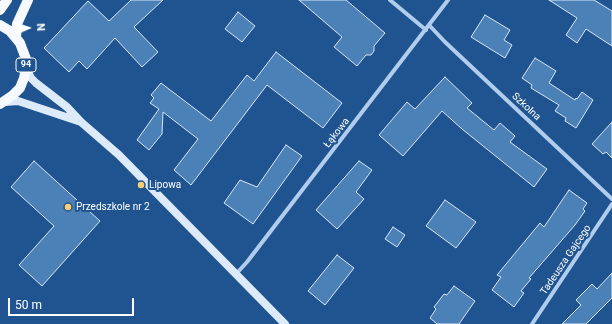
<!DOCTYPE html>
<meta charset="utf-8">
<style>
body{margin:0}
#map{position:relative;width:612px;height:324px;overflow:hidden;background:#205490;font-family:Roboto,sans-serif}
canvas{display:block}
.north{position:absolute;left:8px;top:8px;width:40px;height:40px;-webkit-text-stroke:3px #205490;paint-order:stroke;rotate:87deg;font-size:11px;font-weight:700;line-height:16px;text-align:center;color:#fff}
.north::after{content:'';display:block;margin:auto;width:14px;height:18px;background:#fff;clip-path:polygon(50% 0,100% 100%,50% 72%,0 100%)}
.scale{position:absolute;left:8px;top:298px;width:126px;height:18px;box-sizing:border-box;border:2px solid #fff;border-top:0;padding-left:5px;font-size:12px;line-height:14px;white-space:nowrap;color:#fff;-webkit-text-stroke:3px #205490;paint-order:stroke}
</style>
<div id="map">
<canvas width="612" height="324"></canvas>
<div class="north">N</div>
<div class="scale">50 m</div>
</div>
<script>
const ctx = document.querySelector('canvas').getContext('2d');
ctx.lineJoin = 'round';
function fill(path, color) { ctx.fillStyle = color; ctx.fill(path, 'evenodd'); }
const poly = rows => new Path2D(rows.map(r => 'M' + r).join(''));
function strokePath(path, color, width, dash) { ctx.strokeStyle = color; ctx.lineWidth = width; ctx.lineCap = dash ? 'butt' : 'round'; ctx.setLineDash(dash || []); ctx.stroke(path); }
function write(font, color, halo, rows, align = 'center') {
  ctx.font = font + ' Roboto,sans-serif'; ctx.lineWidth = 4; ctx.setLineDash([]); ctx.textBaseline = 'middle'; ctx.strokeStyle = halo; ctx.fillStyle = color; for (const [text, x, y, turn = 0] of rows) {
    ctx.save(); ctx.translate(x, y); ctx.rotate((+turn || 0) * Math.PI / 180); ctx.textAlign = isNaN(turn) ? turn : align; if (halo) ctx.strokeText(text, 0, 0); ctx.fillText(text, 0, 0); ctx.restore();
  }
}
const building = poly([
 [131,0,163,0,134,27,158,52,142,67,115,38,87,69,79,61,69,72,44,48,88,1,109,21,131,0],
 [299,0,346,0,385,33,374,46,374,51,371,55,366,55,357,66,334,47,342,37,299,0],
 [549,0,594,0,612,11,612,46,586,29,577,43,566,35,577,18,549,0],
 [238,12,255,26,242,42,225,29,238,12],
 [485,15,510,30,504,40,512,45,505,58,471,37,485,15],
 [276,52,342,103,323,128,267,85,191,185,174,170,198,139,163,112,162,134,149,150,137,140,159,109,150,103,154,98,151,95,161,83,211,121,247,75,254,81,276,52],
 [535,58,556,71,549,83,575,100,576,98,577,99,582,92,593,100,576,128,565,121,566,118,555,111,559,105,531,88,532,85,522,78,535,58],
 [445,77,472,103,467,108,494,130,500,123,515,136,510,142,547,169,534,187,462,129,442,111,403,156,379,135,407,102,415,109,445,77],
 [612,122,612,158,606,152,603,154,592,144,612,122],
 [286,145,302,156,253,224,224,203,240,180,257,187,286,145],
 [34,161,100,221,42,286,19,265,54,226,11,187,34,161],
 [359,161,372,170,356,192,364,199,337,229,316,210,359,161],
 [569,190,587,203,583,209,585,211,575,225,529,278,531,279,521,291,524,293,514,307,492,290,501,277,497,275,540,223,544,227,569,190],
 [445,200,476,222,456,248,426,226,445,200],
 [393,227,405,235,397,247,385,239,393,227],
 [337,255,354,268,325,305,308,291,337,255],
 [612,273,612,298,586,324,562,324,581,305,576,300,592,284,597,289,612,273],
 [454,286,475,301,459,324,437,324,430,318,436,309,434,307,444,294,447,295,454,286]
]);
fill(building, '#4c81b8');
strokePath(building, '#d5e7f9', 1);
strokePath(poly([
 [390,0,426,30],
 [429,25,445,42,612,199],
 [236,274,247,262,448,0],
 [532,324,612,204]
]), '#b0cded', 4);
strokePath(poly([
 [26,68,31,78,36,83,67,107,81,122,119,155,285,324],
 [5,102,18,101,81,122]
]), '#dceafa', 8);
strokePath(poly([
 [0,10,7,0],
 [0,25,10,31,20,43,26,59,26,68,24,78,20,88,13,95,0,104],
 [16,37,17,24,28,0]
]), '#f6faff', 10);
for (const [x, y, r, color] of [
 [141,185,4,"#face70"],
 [68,207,4,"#face70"]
]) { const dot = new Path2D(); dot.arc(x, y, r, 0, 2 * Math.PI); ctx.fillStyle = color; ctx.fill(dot); strokePath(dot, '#205490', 1.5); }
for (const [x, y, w] of [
 [26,65,20]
]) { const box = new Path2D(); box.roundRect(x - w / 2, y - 7, w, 14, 3); ctx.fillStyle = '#205490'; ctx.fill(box); strokePath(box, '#fff', 1); }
write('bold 9px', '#fff', null, [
 ["94",26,65]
]);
write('10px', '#fff', '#205490', [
 ["Szkolna",526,107,43],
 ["Łąkowa",337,133,-52],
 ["Tadeusza Gajcego",566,260,-56]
]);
write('10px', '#fff', '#205490', [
 ["Lipowa",149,185],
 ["Przedszkole nr 2",76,207]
], 'left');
</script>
